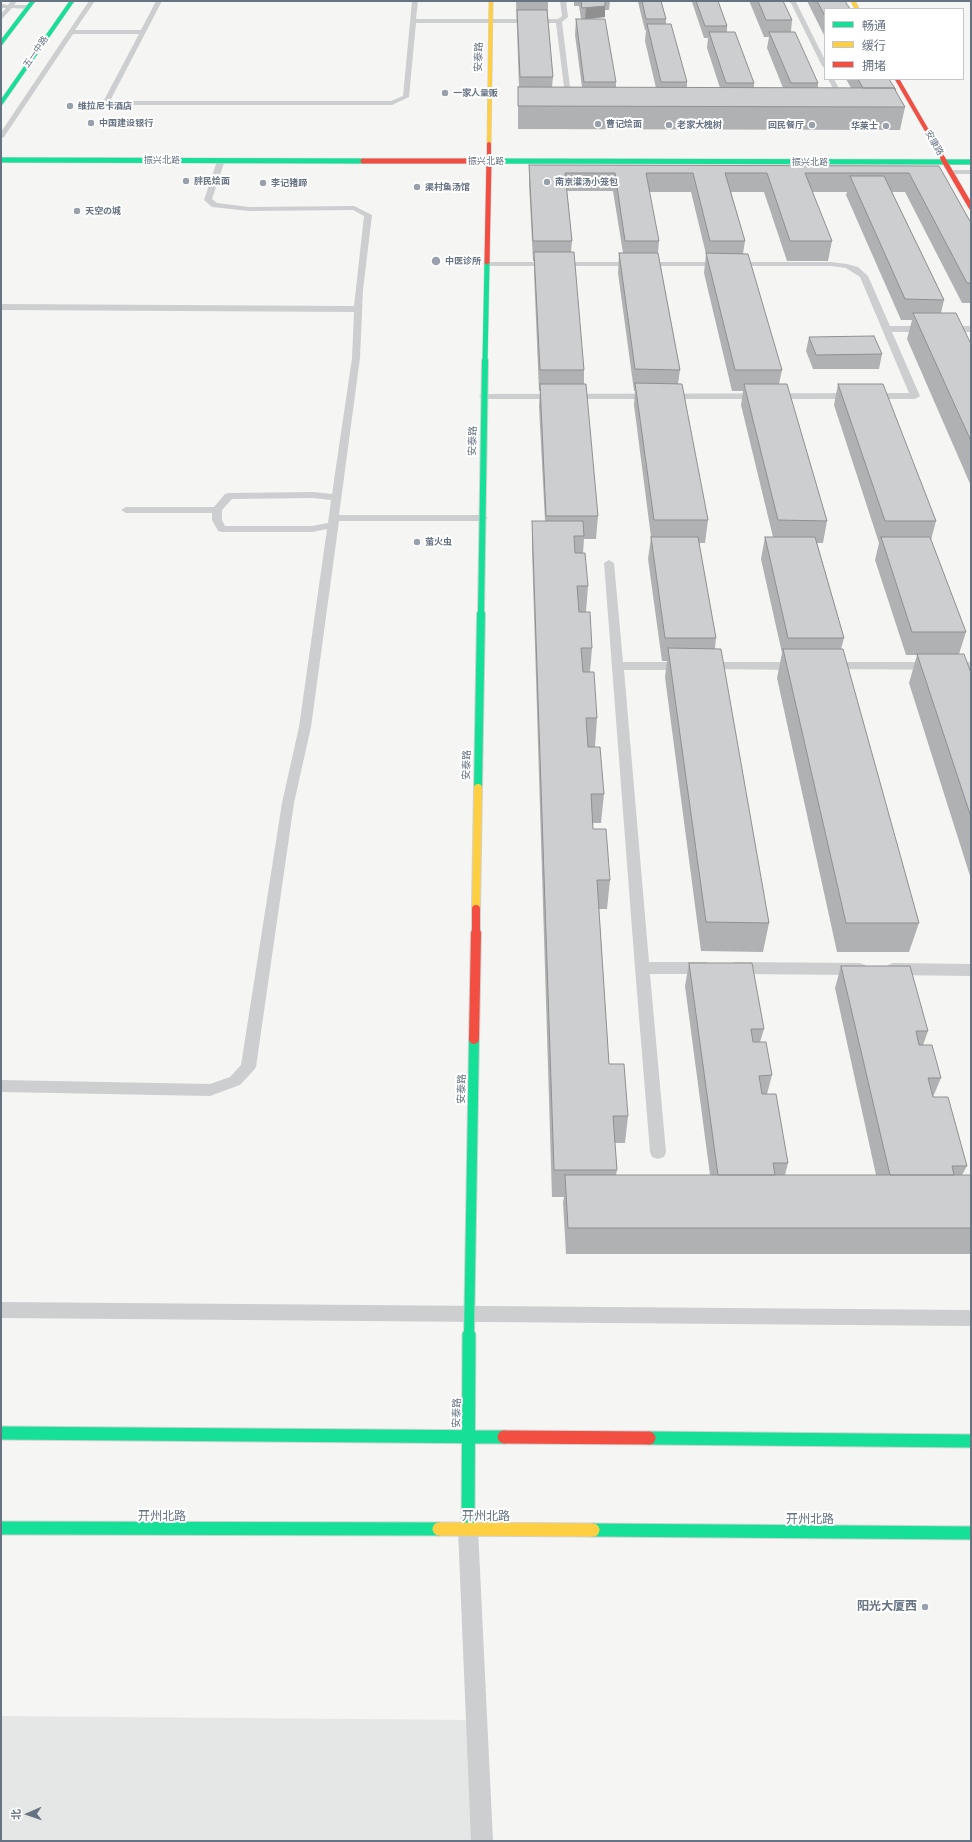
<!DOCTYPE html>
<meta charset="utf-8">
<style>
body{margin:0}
#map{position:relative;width:972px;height:1842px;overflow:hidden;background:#f5f5f4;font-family:"PT Sans Narrow","Noto Sans SC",sans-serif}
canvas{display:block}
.frame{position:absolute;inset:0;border:2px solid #667383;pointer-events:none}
.legend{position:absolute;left:824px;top:8px;width:140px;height:72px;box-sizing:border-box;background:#fff;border:1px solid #c2c7cd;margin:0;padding:5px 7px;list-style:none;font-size:12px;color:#667383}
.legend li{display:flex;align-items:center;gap:8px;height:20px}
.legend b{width:20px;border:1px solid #c2c7cd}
.north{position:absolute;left:8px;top:1794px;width:40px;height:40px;-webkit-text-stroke:3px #fff;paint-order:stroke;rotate:268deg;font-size:11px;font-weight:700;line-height:16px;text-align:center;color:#667383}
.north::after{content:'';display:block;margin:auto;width:14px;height:18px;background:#667383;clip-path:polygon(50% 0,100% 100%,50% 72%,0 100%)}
</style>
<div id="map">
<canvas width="972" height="1842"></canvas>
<div class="frame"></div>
<ul class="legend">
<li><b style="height:5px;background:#16e098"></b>畅通</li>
<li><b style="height:5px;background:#ffcf43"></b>缓行</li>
<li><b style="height:5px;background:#f24e42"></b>拥堵</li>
</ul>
<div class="north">北</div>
</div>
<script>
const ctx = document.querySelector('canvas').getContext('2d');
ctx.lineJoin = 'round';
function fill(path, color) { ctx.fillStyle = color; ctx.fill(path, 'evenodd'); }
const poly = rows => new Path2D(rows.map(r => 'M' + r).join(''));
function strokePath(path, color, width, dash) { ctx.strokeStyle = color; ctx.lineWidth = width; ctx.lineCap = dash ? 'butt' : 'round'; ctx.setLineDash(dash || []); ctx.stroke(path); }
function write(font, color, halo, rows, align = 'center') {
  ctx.font = font + ' "PT Sans Narrow","Noto Sans SC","Noto Sans JP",sans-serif'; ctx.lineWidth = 4; ctx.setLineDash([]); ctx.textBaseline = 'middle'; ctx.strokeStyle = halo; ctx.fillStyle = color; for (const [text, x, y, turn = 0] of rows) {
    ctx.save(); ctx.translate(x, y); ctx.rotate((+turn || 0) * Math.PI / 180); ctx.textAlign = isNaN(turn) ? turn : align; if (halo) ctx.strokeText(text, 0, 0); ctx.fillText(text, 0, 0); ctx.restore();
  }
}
fill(poly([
 [1,1716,474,1720,475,1841,1,1841]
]), '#e5e7e6');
const fastFar5 = poly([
 [1,43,33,1],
 [1,103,72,1],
 [1,160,148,160]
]);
const fastFar4 = poly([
 [1,160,363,161],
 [470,161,971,162],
 [485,362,487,262]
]);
const fastFar3 = poly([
 [481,615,485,361]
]);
const fastFar2 = poly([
 [478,788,481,614]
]);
const fastFar1 = poly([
 [469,1336,474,1039]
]);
const fast = poly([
 [1,1433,504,1437],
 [649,1438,971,1441],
 [1,1528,439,1529],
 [468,1529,469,1335],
 [593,1530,971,1533]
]);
const slowFar2 = poly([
 [853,1,857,9],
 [489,144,491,1]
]);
const slowFar1 = poly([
 [476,909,478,788]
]);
const slow = poly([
 [439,1529,593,1530]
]);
const jamFar4 = poly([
 [897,79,944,160],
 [489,160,489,144]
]);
const jamFar3 = poly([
 [943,159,971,207],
 [363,161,470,161],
 [487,262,489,159]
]);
const jamFar2 = poly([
 [476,934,476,909]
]);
const jamFar1 = poly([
 [474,1039,476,933]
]);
const jam = poly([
 [504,1437,649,1438]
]);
strokePath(fastFar5, '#d1d1d2', 5);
strokePath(fastFar4, '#d1d1d2', 6);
strokePath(fastFar3, '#d1d1d2', 8);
strokePath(fastFar2, '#d1d1d2', 10);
strokePath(fastFar1, '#d1d1d2', 12);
strokePath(fast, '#d1d1d2', 15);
strokePath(slowFar2, '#d1d1d2', 5);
strokePath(slowFar1, '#d1d1d2', 10);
strokePath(slow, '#d1d1d2', 15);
strokePath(jamFar4, '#d1d1d2', 5);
strokePath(jamFar3, '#d1d1d2', 6);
strokePath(jamFar2, '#d1d1d2', 10);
strokePath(jamFar1, '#d1d1d2', 12);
strokePath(jam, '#d1d1d2', 15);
fill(poly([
 [11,1,17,1,14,5,28,5,31,7,28,9,12,8,1,20,1,14,6,8,1,8,1,4,8,5,11,1],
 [89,1,95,1,75,30,141,30,156,1,162,1,111,99,114,101,391,101,403,96,412,1,418,1,416,19,558,19,562,16,560,1,566,1,568,17,562,22,571,95,573,99,579,102,576,104,568,101,565,95,556,23,416,23,409,97,392,105,113,105,104,100,139,34,73,34,4,137,1,139,1,132,89,1],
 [787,1,796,2,825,60,825,68,822,66,791,3,787,1],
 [828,79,834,79,843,96,841,103,834,105,831,103,836,101,837,96,828,79],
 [218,158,225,160,212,199,217,203,249,207,354,206,372,215,363,290,360,358,339,515,483,515,488,518,483,521,339,521,311,727,294,803,256,1067,253,1071,240,1085,210,1096,1,1092,1,1080,210,1084,230,1077,241,1065,282,803,299,727,327,529,312,532,222,532,218,531,212,520,212,513,126,513,121,510,126,507,214,507,225,494,229,493,313,492,332,494,352,358,354,312,1,310,1,304,354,306,364,216,353,210,249,211,212,207,204,200,218,158],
 [313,498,331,500,328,523,312,526,225,526,222,520,222,510,232,499,313,498],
 [948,170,971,170,971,174,951,174,947,172,948,170],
 [484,262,831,262,847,264,858,267,868,276,890,326,971,326,971,332,892,332,920,396,915,399,484,399,479,396,481,394,909,393,860,277,846,268,831,266,487,266,483,264,484,262],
 [609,560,614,563,623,662,685,662,691,666,685,670,624,670,649,962,706,962,711,964,713,968,711,972,706,974,650,974,666,1152,664,1157,658,1159,652,1157,650,1152,635,968,604,563,609,560],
 [705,662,799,662,805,666,799,670,701,669,699,666,701,663,705,662],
 [829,662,971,662,971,670,825,669,823,666,825,663,829,662],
 [735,962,860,963,865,965,867,969,865,973,860,975,735,974,730,972,728,968,730,964,735,962],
 [893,963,971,964,971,976,893,975,888,973,886,969,888,965,893,963],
 [1,1302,971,1310,971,1326,1,1318,1,1302],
 [468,1519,475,1522,478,1529,493,1841,471,1841,458,1529,461,1522,468,1519]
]), '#cdcecf');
strokePath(fastFar5, '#16e098', 4);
strokePath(fastFar4, '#16e098', 5);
strokePath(fastFar3, '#16e098', 6);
strokePath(fastFar2, '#16e098', 8);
strokePath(fastFar1, '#16e098', 10);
strokePath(fast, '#16e098', 13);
strokePath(slowFar2, '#ffcf43', 4);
strokePath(slowFar1, '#ffcf43', 8);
strokePath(slow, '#ffcf43', 13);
strokePath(jamFar4, '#f24e42', 4);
strokePath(jamFar3, '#f24e42', 5);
strokePath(jamFar2, '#f24e42', 8);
strokePath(jamFar1, '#f24e42', 10);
strokePath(jam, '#f24e42', 13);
fill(poly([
 [516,1,548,1,548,16,553,77,552,87,582,87,575,35,576,19,581,19,579,6,574,6,574,1,610,1,609,10,605,10,605,17,591,19,616,82,616,88,656,88,645,41,646,30,645,30,638,2,638,1,661,1,666,19,666,24,687,82,687,88,720,88,707,48,708,38,704,38,692,2,692,1,718,1,727,26,727,32,754,83,754,88,783,88,767,48,769,37,764,37,750,3,750,1,783,1,792,20,791,32,818,83,818,88,851,88,846,79,889,79,905,107,900,130,518,129,518,87,519,87],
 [807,1,845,1,825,9,825,37],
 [529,165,939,166,971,223,971,303,962,303,905,192,892,192,944,300,941,313,971,344,971,486,907,339,912,320,901,320,846,195,847,192,812,192,832,241,828,261,787,261,764,192,731,192,745,241,743,254,782,370,779,384,827,521,823,543,817,543,844,638,841,649,919,923,909,952,837,952,777,678,782,653,761,559,765,537,773,537,741,405,743,391,732,391,704,273,706,254,691,192,649,192,659,241,658,253,680,370,678,384,708,520,705,543,699,543,716,638,715,648,769,923,763,952,701,951,665,677,667,661,662,661,648,559,651,537,634,405,635,391,634,391,618,273,619,253,623,253,613,191,567,191,572,241,571,252,584,370,584,384,598,516,596,539,584,539,583,553,588,586,586,612,592,648,590,672,597,718,595,747,604,794,601,823,593,823,593,829,610,880,607,909,599,909,609,1064,628,1116,625,1143,615,1143,617,1170,616,1175,710,1175,685,986,689,963,764,1029,760,1042,772,1075,767,1094,788,1163,785,1175,876,1175,835,988,841,966,928,1031,923,1045,941,1078,933,1097,967,1166,962,1175,971,1175,971,1254,566,1254,563,1202,564,1197,552,1197,532,549,532,521,545,521,539,406,540,391,539,391,534,272,534,261,533,261,529,184],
 [809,337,882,354,879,369,813,369,806,351],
 [838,384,936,521,931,540,966,632,959,654,971,673,971,879,909,683,917,655,906,655,875,560,879,543,834,405]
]), '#b0b1b2');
fill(poly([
 [605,6,605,17,585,19,586,8]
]), '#909091');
const building = poly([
 [581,1,605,1,605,6,582,8,581,1],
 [642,1,661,1,666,19,646,19,642,1],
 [696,1,718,1,727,26,705,26,696,1],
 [758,1,783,1,792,20,766,20,758,1],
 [817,1,845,1,850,9,825,9,825,16,817,1],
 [517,10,547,10,553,77,520,77,517,10],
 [576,19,605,19,616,82,584,82,576,19],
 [647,24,671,24,687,82,661,82,647,24],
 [709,32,735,32,754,83,726,83,709,32],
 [769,32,795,32,818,83,791,83,769,32],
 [858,79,889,79,896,90,894,88,863,88,858,79],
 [518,87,894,88,905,107,518,106,518,87],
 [529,165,939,166,971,223,971,283,967,283,909,173,805,173,832,241,790,241,767,173,725,173,745,241,710,241,693,173,646,173,659,241,625,241,615,173,565,173,572,241,533,241,529,165],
 [850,176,884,176,944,300,905,299,850,176],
 [534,252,574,252,584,370,540,370,534,252],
 [619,253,658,253,680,370,635,369,619,253],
 [706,253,748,254,782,370,735,370,706,253],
 [913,313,956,313,971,344,971,441,913,313],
 [874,336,882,354,816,355,809,337,874,336],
 [635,383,682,384,708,520,654,520,635,383],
 [540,384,586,384,598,516,546,516,540,384],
 [744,384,787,384,827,521,778,520,744,384],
 [838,384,883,384,936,521,885,521,838,384],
 [532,521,583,521,584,536,574,536,575,553,585,553,588,586,577,586,579,612,590,612,592,648,581,648,583,672,594,672,597,718,586,718,588,747,600,747,604,794,591,794,593,829,606,829,610,880,597,880,609,1064,624,1064,628,1116,613,1116,617,1170,554,1170,532,521],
 [651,537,698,537,716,638,665,638,651,537],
 [765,537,815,537,844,638,788,638,765,537],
 [881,537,930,537,966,632,912,632,881,537],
 [668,648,721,649,769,923,706,922,668,648],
 [783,649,843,649,919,923,846,923,783,649],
 [917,654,964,654,971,673,971,817,917,654],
 [689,963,752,963,764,1029,751,1029,753,1042,766,1042,772,1075,759,1076,762,1094,776,1094,788,1163,773,1163,775,1175,718,1175,689,963],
 [841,966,910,966,928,1031,916,1031,919,1045,932,1045,941,1078,928,1078,933,1097,948,1097,967,1166,952,1166,954,1175,890,1175,841,966],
 [565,1175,971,1175,971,1228,568,1228,565,1175]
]);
fill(building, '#cdcecf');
strokePath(building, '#909091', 1);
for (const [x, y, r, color] of [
 [445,93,4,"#98a0ab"],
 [70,106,4,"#98a0ab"],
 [91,123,4,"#98a0ab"],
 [598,124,4,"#98a0ab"],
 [669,125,4,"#98a0ab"],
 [812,125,4,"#98a0ab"],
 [886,126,4,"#98a0ab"],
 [186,181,4,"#98a0ab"],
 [547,182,4,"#98a0ab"],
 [263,183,4,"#98a0ab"],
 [417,187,4,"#98a0ab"],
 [77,211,4,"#98a0ab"],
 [436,261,5,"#98a0ab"],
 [417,542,4,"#98a0ab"],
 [925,1607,4,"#98a0ab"]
]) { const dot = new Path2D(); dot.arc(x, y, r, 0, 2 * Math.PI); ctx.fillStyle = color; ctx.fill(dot); strokePath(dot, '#fff', 1.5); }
write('9px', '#667383', '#fff', [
 ["五一中路",36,52,-55],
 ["安康路",934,143,60],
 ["振兴北路",162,160],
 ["振兴北路",486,161],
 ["振兴北路",810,162]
]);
write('bold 9px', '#667383', '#fff', [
 ["一家人量贩",453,93],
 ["维拉尼卡酒店",78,106],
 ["中国建设银行",99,123],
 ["曹记烩面",606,124],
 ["老家大槐树",677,125],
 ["回民餐厅",804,125,"right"],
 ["华莱士",878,126,"right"],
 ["胖民烩面",194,181],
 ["南京灌汤小笼包",555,182],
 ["李记猪蹄",271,183],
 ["渠村鱼汤馆",425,187],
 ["天空の城",85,211],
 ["中医诊所",445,261],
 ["萤火虫",425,542]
], 'left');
write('10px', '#667383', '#fff', [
 ["安泰路",479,57,-89],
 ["安泰路",473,441,-89],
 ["安泰路",467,765,-89],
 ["安泰路",462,1089,-89],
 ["安泰路",457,1413,-89]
]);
write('12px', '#667383', '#fff', [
 ["开州北路",162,1517],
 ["开州北路",486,1517],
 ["开州北路",810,1520]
]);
write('bold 12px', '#667383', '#fff', [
 ["阳光大厦西",917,1607]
], 'right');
</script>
